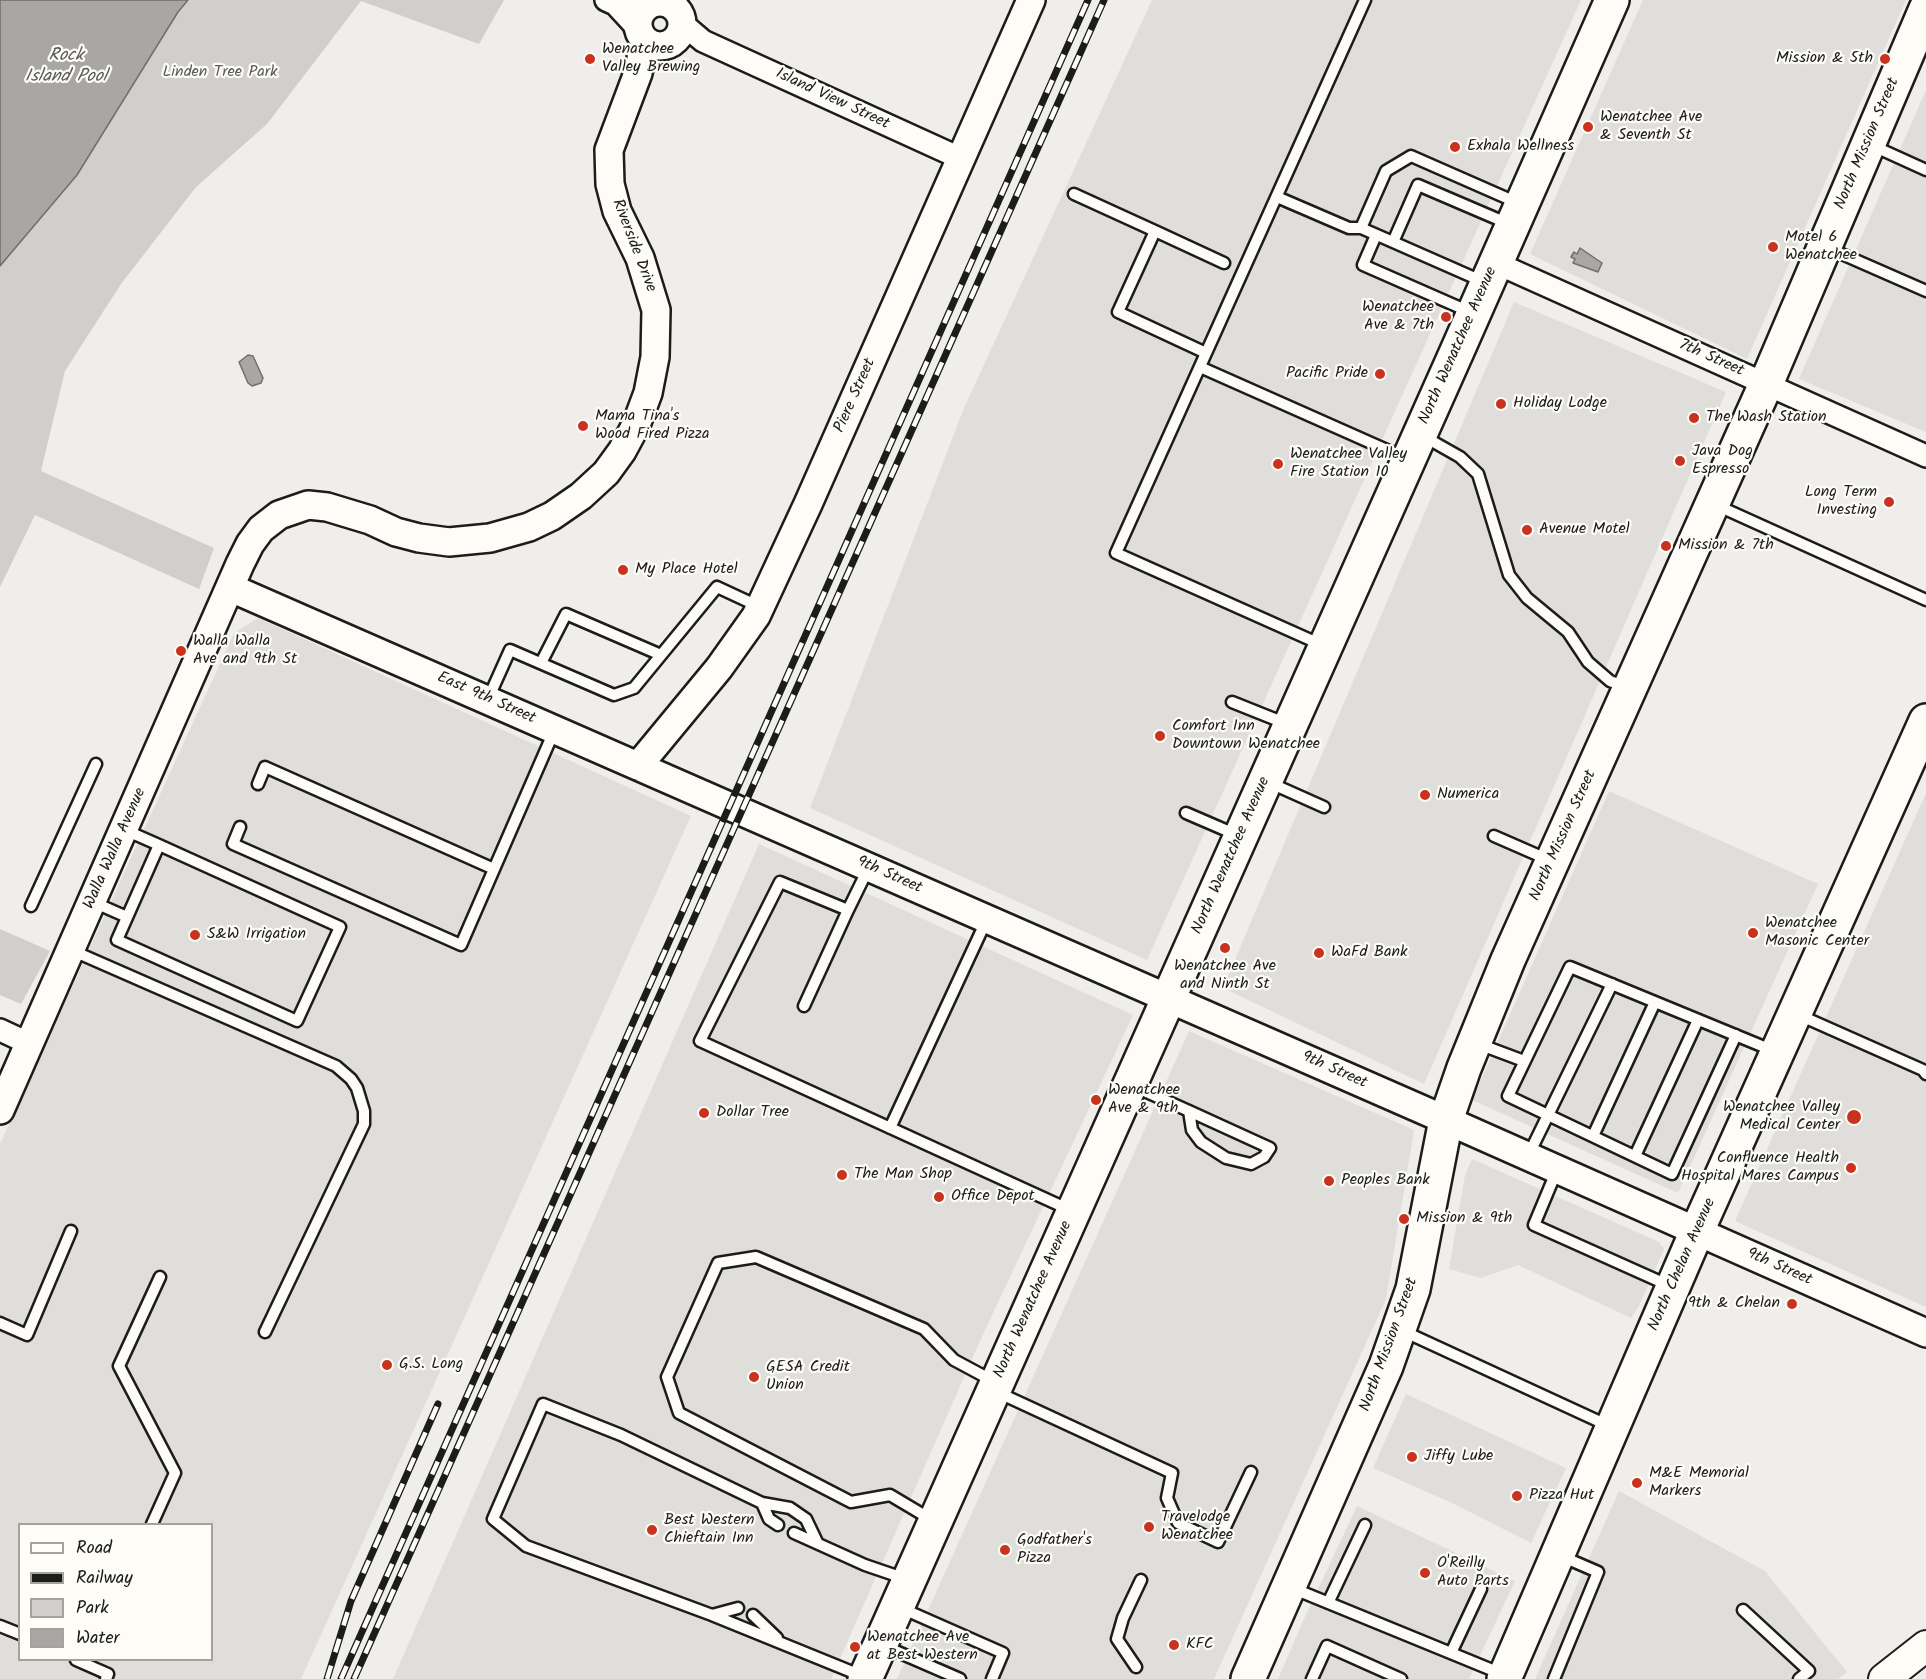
<!DOCTYPE html>
<style>
body{margin:0}
#map{position:relative;width:1926px;height:1679px;overflow:hidden;background:#f0eeea;font-family:Kalam,sans-serif}
canvas{display:block}
.legend{position:absolute;left:18px;top:1523px;width:195px;height:138px;box-sizing:border-box;background:#fdfcf7;border:2px solid #a3a29f;margin:0;padding:8px 10px;list-style:none;font-size:18px;color:#1c1c1c}
.legend li{display:flex;align-items:center;gap:12px;height:30px}
.legend b{width:30px;border:2px solid #a3a29f}
</style>
<div id="map">
<canvas width="1926" height="1679"></canvas>
<ul class="legend">
<li><b style="height:8px;background:#fdfcf7"></b>Road</li>
<li><b style="height:8px;background:#1c1c1c"></b>Railway</li>
<li><b style="height:16px;background:#d0cfcc"></b>Park</li>
<li><b style="height:16px;background:#a8a7a3"></b>Water</li>
</ul>
</div>
<script>
const ctx = document.querySelector('canvas').getContext('2d');
ctx.lineJoin = 'round';
function fill(path, color) { ctx.fillStyle = color; ctx.fill(path, 'evenodd'); }
const poly = rows => new Path2D(rows.map(r => 'M' + r).join(''));
function strokePath(path, color, width, dash) { ctx.strokeStyle = color; ctx.lineWidth = width; ctx.lineCap = dash ? 'butt' : 'round'; ctx.setLineDash(dash || []); ctx.stroke(path); }
function write(font, color, halo, rows, align = 'center') {
  ctx.font = font + ' Kalam,sans-serif'; ctx.lineWidth = 4.5; ctx.setLineDash([]); ctx.textBaseline = 'middle'; ctx.strokeStyle = halo; ctx.fillStyle = color; for (const [text, x, y, turn = 0] of rows) {
    ctx.save(); ctx.translate(x, y); ctx.rotate((+turn || 0) * Math.PI / 180); ctx.textAlign = isNaN(turn) ? turn : align; if (halo) ctx.strokeText(text, 0, 0); ctx.fillText(text, 0, 0); ctx.restore();
  }
}
fill(poly([
 [1152,0,1581,0,1147,960,810,808,964,408],
 [1643,0,1906,0,1747,359,1530,254],
 [1926,90,1926,432,1799,379],
 [1514,302,1726,392,1424,1084,1223,988],
 [258,618,691,816,301,1679,0,1679,0,1144,234,633],
 [20,1524,212,1524,212,1660,20,1660],
 [1609,791,1818,884,1678,1193,1472,1100],
 [1926,793,1926,1307,1735,1221],
 [759,844,1133,1015,980,1341,831,1679,393,1679],
 [1189,1031,1414,1130,1386,1299,1214,1679,897,1679],
 [1472,1159,1659,1242,1664,1249,1639,1306,1631,1318,1518,1265,1481,1278,1449,1269,1465,1175],
 [1406,1394,1566,1468,1531,1543,1454,1504,1373,1468],
 [1619,1491,1765,1571,1847,1672,1838,1679,1535,1679],
 [1357,1506,1515,1581,1469,1679,1278,1679,1303,1621]
]), '#e0deda');
fill(poly([
 [188,0,504,0,479,44,361,1,267,124,196,187,121,284,65,371,41,471,214,548,199,589,35,515,0,587,0,266,77,175,178,12],
 [0,929,50,951,21,1004,0,995]
]), '#d0cfcc');
const water = poly([
 [0,0,188,0,178,12,77,175,0,266,0,0],
 [1580,248,1602,263,1598,272,1573,263,1575,259,1571,257,1574,252,1577,254,1580,248],
 [248,355,253,356,263,378,261,383,252,386,248,383,239,362,248,355]
]);
fill(water, '#a8a7a3');
strokePath(water, '#706f6d', 1.5);
const service = poly([
 [1871,145,1926,170],
 [1074,194,1155,231],
 [1277,197,1349,228,1361,228,1393,242],
 [1361,228,1386,171,1411,156,1518,203],
 [1376,235,1363,265,1470,312],
 [1828,248,1926,291],
 [1484,282,1393,242,1418,185,1509,224],
 [1206,353,1118,312,1155,231,1224,263],
 [1200,367,1405,458],
 [1423,436,1460,457,1478,474,1509,575,1527,598,1568,632,1588,662,1610,681,1626,687],
 [1716,505,1926,600],
 [1322,645,1116,553,1365,0],
 [541,663,566,614,661,655],
 [488,699,510,650,614,695,634,688,717,587,760,607],
 [1232,702,1287,724],
 [1268,782,1324,807],
 [258,784,265,767,494,869],
 [1186,813,1237,835],
 [240,827,233,844,461,945,555,729],
 [125,830,159,845,340,927,297,1021,117,940,159,845],
 [1494,836,1549,860],
 [869,867,848,910,780,882,700,1041,1070,1210],
 [93,902,127,917],
 [31,906,96,764],
 [71,950,336,1066,351,1079,357,1088,364,1111,364,1124,265,1332],
 [804,1006,848,910],
 [1799,1015,1923,1070,1926,1074],
 [1736,1035,1672,1174,1508,1096,1570,967,1774,1051],
 [1476,1043,1524,1061],
 [1133,1086,1189,1111,1270,1148,1264,1157,1251,1164,1226,1158,1201,1142,1192,1130,1189,1111],
 [890,1128,987,919],
 [1593,1136,1655,1002],
 [1528,1156,1612,984],
 [1635,1156,1698,1020],
 [1557,1170,1534,1225,1670,1286],
 [0,1323,27,1335,71,1231],
 [1403,1331,1609,1426],
 [997,1392,1172,1473,1167,1498,1178,1523,1218,1542,1251,1472],
 [762,1503,790,1508,806,1519,817,1542],
 [932,1520,890,1495,851,1502,679,1413,667,1377,718,1263,756,1257,924,1329,954,1360,995,1382],
 [152,1524,175,1473,119,1366,160,1277],
 [778,1525,769,1519,762,1503,621,1435,543,1404,493,1519,526,1546,712,1615,862,1676],
 [794,1533,865,1565,906,1579],
 [1292,1588,1502,1674],
 [1328,1603,1365,1525],
 [901,1608,1003,1653,992,1679],
 [1743,1610,1809,1671,1799,1679],
 [712,1615,738,1608],
 [753,1615,777,1638],
 [0,1626,20,1634],
 [884,1646,960,1679],
 [1451,1653,1481,1589],
 [76,1660,108,1674,106,1679],
 [1136,1667,1117,1639,1123,1618,1141,1580],
 [1312,1679,1327,1646,1401,1679],
 [1554,1679,1598,1572,1561,1556]
]);
const minor = poly([
 [606,0,615,4,636,6,649,5],
 [615,4,639,30],
 [683,24,703,41,962,159],
 [1496,263,1926,456],
 [0,1030,30,1044]
]);
const tertiary = poly([
 '638 24a22 22 0 1 1 44 0a22 22 0 1 1-44 0Z',
 [231,588,1446,1120,1926,1333],
 [638,766,719,668,756,616,808,504,1031,0],
 [0,1110,240,564,250,544,261,529,279,515,308,505,327,507,370,520,396,532,419,538,449,542,490,538,529,527,552,516,581,496,606,473,622,451,636,425,648,393,655,357,656,310,640,258,617,211,610,184,609,150,638,73,645,40]
]);
const secondary = poly([
 [1884,1679,1926,1646]
]);
const primary = poly([
 [865,1679,1458,349,1612,0],
 [1248,1679,1386,1366,1413,1289,1446,1120,1464,1068,1508,960,1766,384,1926,9],
 [1504,1679,1697,1231,1926,721]
]);
strokePath(service, '#1c1c1c', 15);
strokePath(minor, '#1c1c1c', 26);
strokePath(tertiary, '#1c1c1c', 32);
strokePath(secondary, '#1c1c1c', 34);
strokePath(primary, '#1c1c1c', 38);
strokePath(service, '#fdfcf7', 10);
strokePath(minor, '#fdfcf7', 21);
strokePath(tertiary, '#fdfcf7', 27);
strokePath(secondary, '#fdfcf7', 30);
strokePath(primary, '#fdfcf7', 33);
const rail = poly([
 [327,1679,351,1601,438,1404],
 [341,1679,1088,0],
 [354,1679,1104,0]
]);
strokePath(rail, '#1c1c1c', 7);
strokePath(rail, '#fdfcf7', 4.5, [14]);
for (const [x, y, r, color] of [
 [590,59,6,"#c8321e"],
 [1885,59,6,"#c8321e"],
 [1588,127,6,"#c8321e"],
 [1455,147,6,"#c8321e"],
 [1773,247,6,"#c8321e"],
 [1446,317,6,"#c8321e"],
 [1380,374,6,"#c8321e"],
 [1501,404,6,"#c8321e"],
 [1694,418,6,"#c8321e"],
 [583,426,6,"#c8321e"],
 [1680,461,6,"#c8321e"],
 [1278,464,6,"#c8321e"],
 [1889,502,6,"#c8321e"],
 [1527,530,6,"#c8321e"],
 [1666,546,6,"#c8321e"],
 [623,570,6,"#c8321e"],
 [181,651,6,"#c8321e"],
 [1160,736,6,"#c8321e"],
 [1425,795,6,"#c8321e"],
 [1753,933,6,"#c8321e"],
 [195,935,6,"#c8321e"],
 [1225,948,6,"#c8321e"],
 [1319,953,6,"#c8321e"],
 [1096,1100,6,"#c8321e"],
 [704,1113,6,"#c8321e"],
 [1854,1117,8,"#c8321e"],
 [1851,1168,6,"#c8321e"],
 [842,1175,6,"#c8321e"],
 [1329,1181,6,"#c8321e"],
 [939,1197,6,"#c8321e"],
 [1404,1219,6,"#c8321e"],
 [1792,1304,6,"#c8321e"],
 [387,1365,6,"#c8321e"],
 [754,1377,6,"#c8321e"],
 [1412,1457,6,"#c8321e"],
 [1637,1483,6,"#c8321e"],
 [1517,1496,6,"#c8321e"],
 [1149,1527,6,"#c8321e"],
 [652,1530,6,"#c8321e"],
 [1005,1550,6,"#c8321e"],
 [1425,1573,6,"#c8321e"],
 [1174,1645,6,"#c8321e"],
 [855,1647,6,"#c8321e"]
]) { const dot = new Path2D(); dot.arc(x, y, r, 0, 2 * Math.PI); ctx.fillStyle = color; ctx.fill(dot); strokePath(dot, '#fdfcf7', 2); }
write('16px', '#1c1c1c', '#fdfcf7', [
 ["Wenatchee",602,50],
 ["Valley Brewing",602,68],
 ["Mission & 5th",1873,59,"right"],
 ["Wenatchee Ave",1600,118],
 ["& Seventh St",1600,136],
 ["Exhala Wellness",1467,147],
 ["Motel 6",1785,238],
 ["Wenatchee",1785,256],
 ["Wenatchee",1434,308,"right"],
 ["Ave & 7th",1434,326,"right"],
 ["Pacific Pride",1368,374,"right"],
 ["Holiday Lodge",1513,404],
 ["Mama Tina's",595,417],
 ["Wood Fired Pizza",595,435],
 ["The Wash Station",1706,418],
 ["Java Dog",1692,452],
 ["Espresso",1692,470],
 ["Wenatchee Valley",1290,455],
 ["Fire Station 10",1290,473],
 ["Long Term",1877,493,"right"],
 ["Investing",1877,511,"right"],
 ["Avenue Motel",1539,530],
 ["Mission & 7th",1678,546],
 ["My Place Hotel",635,570],
 ["Walla Walla",193,642],
 ["Ave and 9th St",193,660],
 ["Comfort Inn",1172,727],
 ["Downtown Wenatchee",1172,745],
 ["Numerica",1437,795],
 ["Wenatchee",1765,924],
 ["Masonic Center",1765,942],
 ["S&W Irrigation",207,935],
 ["WaFd Bank",1331,953],
 ["Wenatchee Ave",1225,967,"center"],
 ["and Ninth St",1225,985,"center"],
 ["Wenatchee",1108,1091],
 ["Ave & 9th",1108,1109],
 ["Wenatchee Valley",1840,1108,"right"],
 ["Medical Center",1840,1126,"right"],
 ["Dollar Tree",716,1113],
 ["Confluence Health",1839,1159,"right"],
 ["Hospital Mares Campus",1839,1177,"right"],
 ["The Man Shop",854,1175],
 ["Peoples Bank",1341,1181],
 ["Office Depot",951,1197],
 ["Mission & 9th",1416,1219],
 ["9th & Chelan",1780,1304,"right"],
 ["G.S. Long",399,1365],
 ["GESA Credit",766,1368],
 ["Union",766,1386],
 ["Jiffy Lube",1424,1457],
 ["M&E Memorial",1649,1474],
 ["Markers",1649,1492],
 ["Pizza Hut",1529,1496],
 ["Travelodge",1161,1518],
 ["Wenatchee",1161,1536],
 ["Best Western",664,1521],
 ["Chieftain Inn",664,1539],
 ["Godfather's",1017,1541],
 ["Pizza",1017,1559],
 ["O'Reilly",1437,1564],
 ["Auto Parts",1437,1582],
 ["Wenatchee Ave",867,1638],
 ["at Best Western",867,1656],
 ["KFC",1186,1645]
], 'left');
write('16px', '#5b5b5a', '#fdfcf7', [
 ["Linden Tree Park",220,73]
]);
write('16px', '#1c1c1c', '#fdfcf7', [
 ["Island View Street",832,100,25],
 ["North Mission Street",1868,144,-67],
 ["Riverside Drive",633,246,69],
 ["North Wenatchee Avenue",1459,346,-66],
 ["7th Street",1711,359,24],
 ["Piere Street",856,396,-66],
 ["East 9th Street",486,699,24],
 ["North Mission Street",1564,836,-66],
 ["Walla Walla Avenue",116,849,-66],
 ["North Wenatchee Avenue",1232,856,-66],
 ["9th Street",889,876,24],
 ["9th Street",1334,1071,24],
 ["North Chelan Avenue",1683,1265,-66],
 ["9th Street",1779,1268,24],
 ["North Wenatchee Avenue",1034,1300,-66],
 ["North Mission Street",1390,1345,-70]
]);
write('italic 18px', '#5b5b59', '#fdfcf7', [
 ["Rock",66,57],
 ["Island Pool",66,78]
]);
</script>
